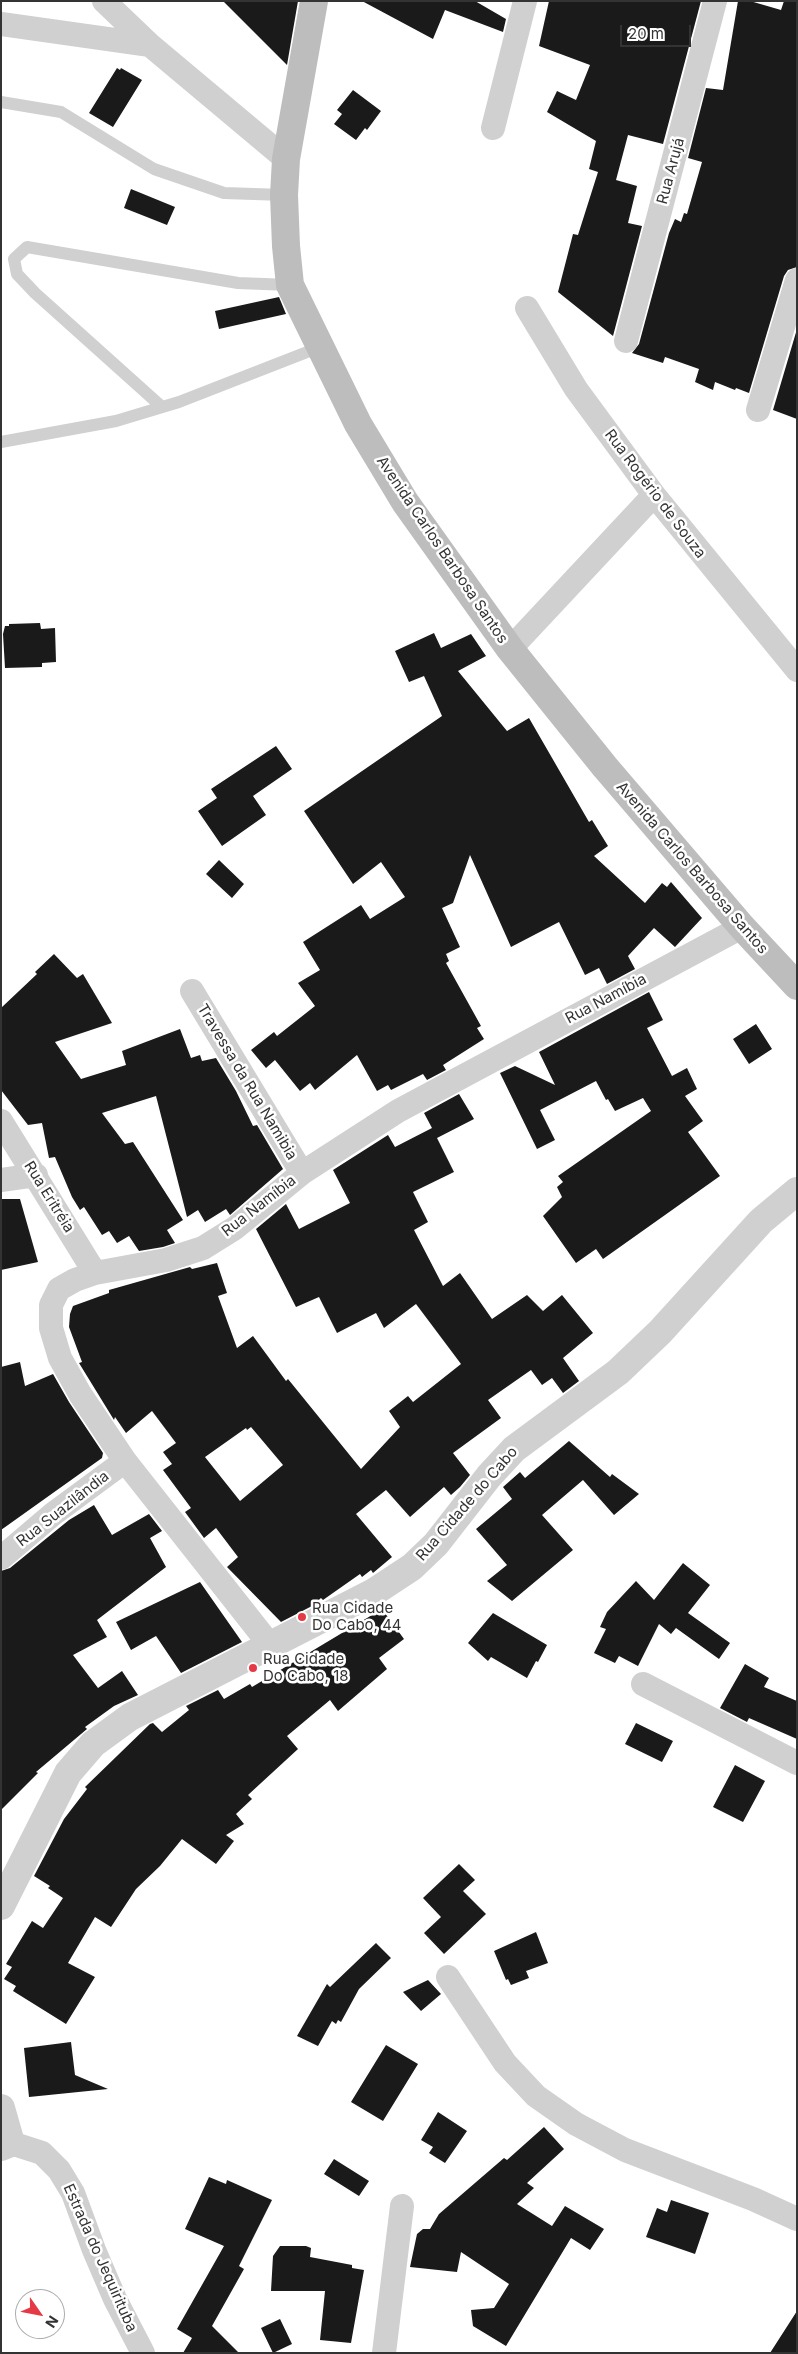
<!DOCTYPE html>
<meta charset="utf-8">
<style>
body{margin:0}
#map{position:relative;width:798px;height:2354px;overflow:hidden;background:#fff;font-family:Inter,sans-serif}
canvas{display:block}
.frame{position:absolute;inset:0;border:2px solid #333;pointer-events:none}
.north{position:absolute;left:15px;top:2289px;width:50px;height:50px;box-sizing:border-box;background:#fff;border:1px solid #adadad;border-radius:50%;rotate:123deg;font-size:14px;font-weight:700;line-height:20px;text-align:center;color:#333}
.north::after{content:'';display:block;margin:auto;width:18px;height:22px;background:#e63946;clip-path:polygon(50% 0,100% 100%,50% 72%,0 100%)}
.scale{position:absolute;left:620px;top:25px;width:71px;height:22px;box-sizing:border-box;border:2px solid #333;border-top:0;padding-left:6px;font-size:15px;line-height:18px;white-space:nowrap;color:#333;-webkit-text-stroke:4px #fff;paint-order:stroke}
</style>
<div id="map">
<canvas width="798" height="2354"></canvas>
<div class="frame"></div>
<div class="north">N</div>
<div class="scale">20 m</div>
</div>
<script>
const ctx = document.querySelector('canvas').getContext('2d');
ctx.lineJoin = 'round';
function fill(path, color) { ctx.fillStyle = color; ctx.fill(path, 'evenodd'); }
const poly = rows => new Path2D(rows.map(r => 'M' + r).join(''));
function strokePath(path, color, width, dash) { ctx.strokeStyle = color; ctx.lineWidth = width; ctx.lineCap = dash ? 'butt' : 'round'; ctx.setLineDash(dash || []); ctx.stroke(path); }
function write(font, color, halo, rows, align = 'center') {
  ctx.font = font + ' Inter,sans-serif'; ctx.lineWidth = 5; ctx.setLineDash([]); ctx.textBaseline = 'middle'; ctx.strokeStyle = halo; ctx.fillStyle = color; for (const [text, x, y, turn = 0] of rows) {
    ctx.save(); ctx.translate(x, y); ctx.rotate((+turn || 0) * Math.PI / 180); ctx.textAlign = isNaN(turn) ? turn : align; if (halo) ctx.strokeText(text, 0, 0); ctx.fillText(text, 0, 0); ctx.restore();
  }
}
fill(poly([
 [223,1,298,1,287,65],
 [362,1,475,1,506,19,503,32,445,10,433,39],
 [549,1,701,1,663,144,628,135,616,180,637,186,628,223,642,226,613,336,558,292,573,234,578,235,598,172,589,169,596,141,547,112,557,91,576,100,590,65,539,46],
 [738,1,750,1,781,10,784,1,797,1,797,267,788,270,784,276,749,393,736,388,735,390,715,382,713,390,695,382,699,369,665,357,663,363,632,353,639,344,669,233,675,219,681,222,684,213,687,214,702,162,688,158,706,88,723,90],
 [117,68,120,70,121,68,142,80,113,127,89,113],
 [353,90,381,111,367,130,365,128,356,140,334,124,342,114,337,110],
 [131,189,175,207,167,225,124,208],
 [279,297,286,314,219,329,215,311],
 [797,329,797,419,773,410],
 [40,623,41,629,55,628,56,662,42,663,42,667,5,668,3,634,5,626,9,626,9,624],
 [434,633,441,648,471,634,486,656,458,671,507,731,529,718,589,822,592,820,608,846,594,856,645,903,662,883,667,887,671,882,702,918,675,947,654,928,628,956,635,969,607,984,599,968,585,975,559,922,511,947,470,855,453,903,442,908,460,947,446,954,449,961,446,963,481,1026,477,1028,484,1039,443,1065,446,1070,427,1080,423,1074,391,1090,388,1085,377,1091,357,1055,315,1090,310,1083,300,1091,275,1060,266,1068,251,1050,274,1032,277,1036,315,1006,298,983,320,970,303,942,361,905,370,919,405,897,381,862,353,884,304,811,442,716,424,676,409,682,395,651],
 [276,746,292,769,253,796,266,815,222,846,198,811,217,798,211,789],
 [219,860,244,884,232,898,206,874],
 [54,954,77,978,83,974,112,1023,55,1042,81,1079,126,1065,122,1051,180,1029,191,1058,200,1055,202,1061,216,1058,236,1091,253,1126,257,1125,283,1169,230,1215,226,1209,205,1222,198,1210,187,1217,156,1096,102,1113,125,1144,133,1142,183,1220,167,1230,175,1243,163,1247,139,1251,129,1236,117,1243,109,1231,102,1235,84,1207,80,1210,72,1197,55,1157,49,1158,42,1123,28,1125,1,1090,1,1008,37,974,35,972],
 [649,992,663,1020,647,1028,672,1076,687,1068,697,1089,685,1096,703,1121,688,1132,720,1176,603,1259,596,1249,576,1263,543,1216,562,1197,557,1187,563,1182,558,1176,651,1111,643,1098,615,1111,608,1099,606,1100,596,1081,540,1110,555,1140,537,1149,500,1073,515,1066,555,1085,539,1052],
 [756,1024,772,1049,749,1064,733,1039],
 [459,1094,474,1119,437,1138,454,1172,413,1192,428,1222,414,1230,443,1286,460,1273,492,1319,527,1295,543,1311,562,1295,593,1333,563,1358,579,1381,563,1393,552,1378,542,1385,531,1370,488,1400,501,1418,453,1453,470,1475,460,1487,451,1495,444,1487,410,1517,386,1490,356,1514,392,1557,373,1573,371,1570,362,1577,360,1574,323,1600,321,1598,312,1606,281,1622,227,1567,238,1557,216,1528,204,1538,185,1512,191,1508,163,1470,172,1464,163,1452,176,1443,152,1411,126,1433,115,1417,114,1420,79,1363,82,1362,69,1327,70,1314,73,1306,109,1293,109,1290,190,1267,192,1269,217,1263,227,1293,218,1296,237,1348,253,1336,286,1381,288,1379,361,1469,400,1427,389,1411,408,1396,413,1402,461,1364,416,1304,384,1328,376,1313,337,1333,319,1297,296,1307,256,1229,286,1204,299,1229,350,1203,333,1170,388,1135,395,1147,432,1128,424,1113],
 [251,1427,283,1465,240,1501,205,1457,246,1428,247,1430],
 [1,1199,20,1199,38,1262,1,1270],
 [20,1362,25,1386,53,1374,69,1402,103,1453,102,1458,1,1530,1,1367],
 [569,1441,610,1477,612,1474,639,1494,614,1515,583,1480,542,1515,573,1550,512,1601,487,1581,507,1565,476,1529,512,1499,503,1487,520,1472,525,1478],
 [94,1505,112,1535,149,1514,162,1531,150,1538,166,1567,97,1620,107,1637,73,1655,98,1688,122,1671,138,1695,114,1706,85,1727,87,1729,36,1772,38,1773,1,1810,1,1571,10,1568,69,1520],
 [683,1563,710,1585,688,1613,730,1643,719,1659,676,1628,671,1634,659,1624,638,1666,619,1656,615,1663,594,1653,606,1629,600,1627,607,1612,636,1581,654,1600],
 [200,1582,242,1642,181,1673,156,1636,131,1650,116,1622],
 [382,1609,404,1639,379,1658,387,1669,338,1711,330,1700,287,1736,298,1749,248,1795,252,1799,236,1814,244,1824,226,1835,234,1841,216,1864,182,1839,160,1866,136,1889,111,1927,95,1917,68,1963,95,1977,66,2024,13,1991,16,1986,4,1979,12,1967,6,1964,32,1921,43,1928,63,1898,48,1888,50,1886,34,1876,64,1819,87,1789,85,1787,150,1724,153,1723,162,1732,189,1710,186,1706,218,1690,224,1699,250,1684,252,1687],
 [493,1613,547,1645,538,1662,536,1661,527,1678,491,1657,488,1661,468,1643],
 [745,1664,769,1678,764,1687,797,1701,797,1739,749,1718,747,1722,720,1708],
 [636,1723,673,1741,662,1762,625,1744],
 [735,1765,765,1781,743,1822,713,1807],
 [459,1864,475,1880,463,1891,486,1914,444,1954,424,1933,441,1917,423,1898],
 [536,1932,548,1963,526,1971,529,1978,511,1985,508,1979,506,1980,494,1951],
 [376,1943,391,1958,359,1989,341,2022,338,2020,336,2024,332,2021,318,2046,297,2036,327,1984,330,1987],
 [428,1980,441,1994,421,2011,403,1992],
 [71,2042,75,2075,108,2089,29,2097,24,2048],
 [386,2045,418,2064,383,2121,351,2102],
 [438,2112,467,2131,445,2163,429,2153,433,2147,421,2140],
 [544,2127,564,2149,527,2183,534,2188,517,2204,552,2226,565,2206,604,2229,590,2250,571,2238,506,2346,473,2326,471,2310,494,2308,509,2284,461,2252,457,2272,410,2267,417,2234,423,2229,430,2229,439,2214,504,2158,507,2160],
 [334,2159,369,2181,359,2196,324,2174],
 [209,2177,226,2184,227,2180,272,2200,239,2266,244,2269,212,2326,239,2353,183,2353,192,2338,177,2329,224,2246,185,2229],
 [671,2200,709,2213,695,2254,646,2237,657,2208,667,2212],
 [280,2246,306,2246,311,2248,310,2257,352,2265,352,2268,364,2270,351,2343,320,2340,325,2291,271,2291,273,2256],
 [797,2311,797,2353,770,2353],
 [280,2319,292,2344,273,2353,261,2328]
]), '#1a1a1a');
strokePath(poly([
 [1,102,61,112,154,169,224,193,284,195],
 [162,407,35,293,17,274,14,259,27,247,238,283,290,285],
 [1,442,116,421,179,402,320,347]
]), '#d0d0d0', 12);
strokePath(poly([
 [104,1,150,45,286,159],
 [1,24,150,45],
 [493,128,525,1],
 [527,308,576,389,654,495,797,670],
 [626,341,715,1],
 [758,410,797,280],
 [510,649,654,495],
 [192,991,302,1173],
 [1,1121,95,1273],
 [1,1180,36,1175],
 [1,1558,53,1514,125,1461],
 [270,1645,125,1461,80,1394,60,1358,51,1328,51,1305,59,1289,75,1280,95,1273,166,1260,203,1248,235,1228,302,1173,398,1111,742,927],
 [643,1684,797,1763],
 [448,1977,505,2063,536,2096,576,2124,625,2150,753,2199,797,2219],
 [11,2143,42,2153,59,2170,73,2193,94,2250,115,2299,143,2353],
 [384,2353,402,2206]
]), '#d0d0d0', 24);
strokePath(poly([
 [1,1906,68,1773,93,1744,130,1717,374,1592,412,1567,436,1544,489,1476,514,1449,618,1372,660,1332,761,1221,797,1191],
 [1,2108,11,2143,1,2147]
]), '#d0d0d0', 28);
strokePath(poly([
 [314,1,286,159,284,195,286,246,290,285,358,424,405,502,510,649,605,767,742,927,797,986]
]), '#bdbdbd', 28);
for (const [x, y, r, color] of [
 [302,1617,5,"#e63946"],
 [253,1668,5,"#e63946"]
]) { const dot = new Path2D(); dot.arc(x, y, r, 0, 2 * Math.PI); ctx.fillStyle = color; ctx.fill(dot); strokePath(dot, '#fff', 2); }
write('15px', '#333', '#fff', [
 ["Rua Arujá",671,171,-75],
 ["Rua Rogério de Souza",655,494,53],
 ["Avenida Carlos Barbosa Santos",442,550,56],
 ["Avenida Carlos Barbosa Santos",692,868,49],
 ["Rua Namíbia",606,999,-28],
 ["Travessa da Rua Namibia",247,1082,59],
 ["Rua Eritréia",49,1197,58],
 ["Rua Namíbia",259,1206,-38],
 ["Rua Cidade do Cabo",467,1504,-49],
 ["Rua Suazilândia",63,1509,-38],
 ["Estrada do Jequirituba",100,2258,66]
]);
write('15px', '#333', '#fff', [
 ["Rua Cidade",312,1608],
 ["Do Cabo, 44",312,1625],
 ["Rua Cidade",263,1659],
 ["Do Cabo, 18",263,1676]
], 'left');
</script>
